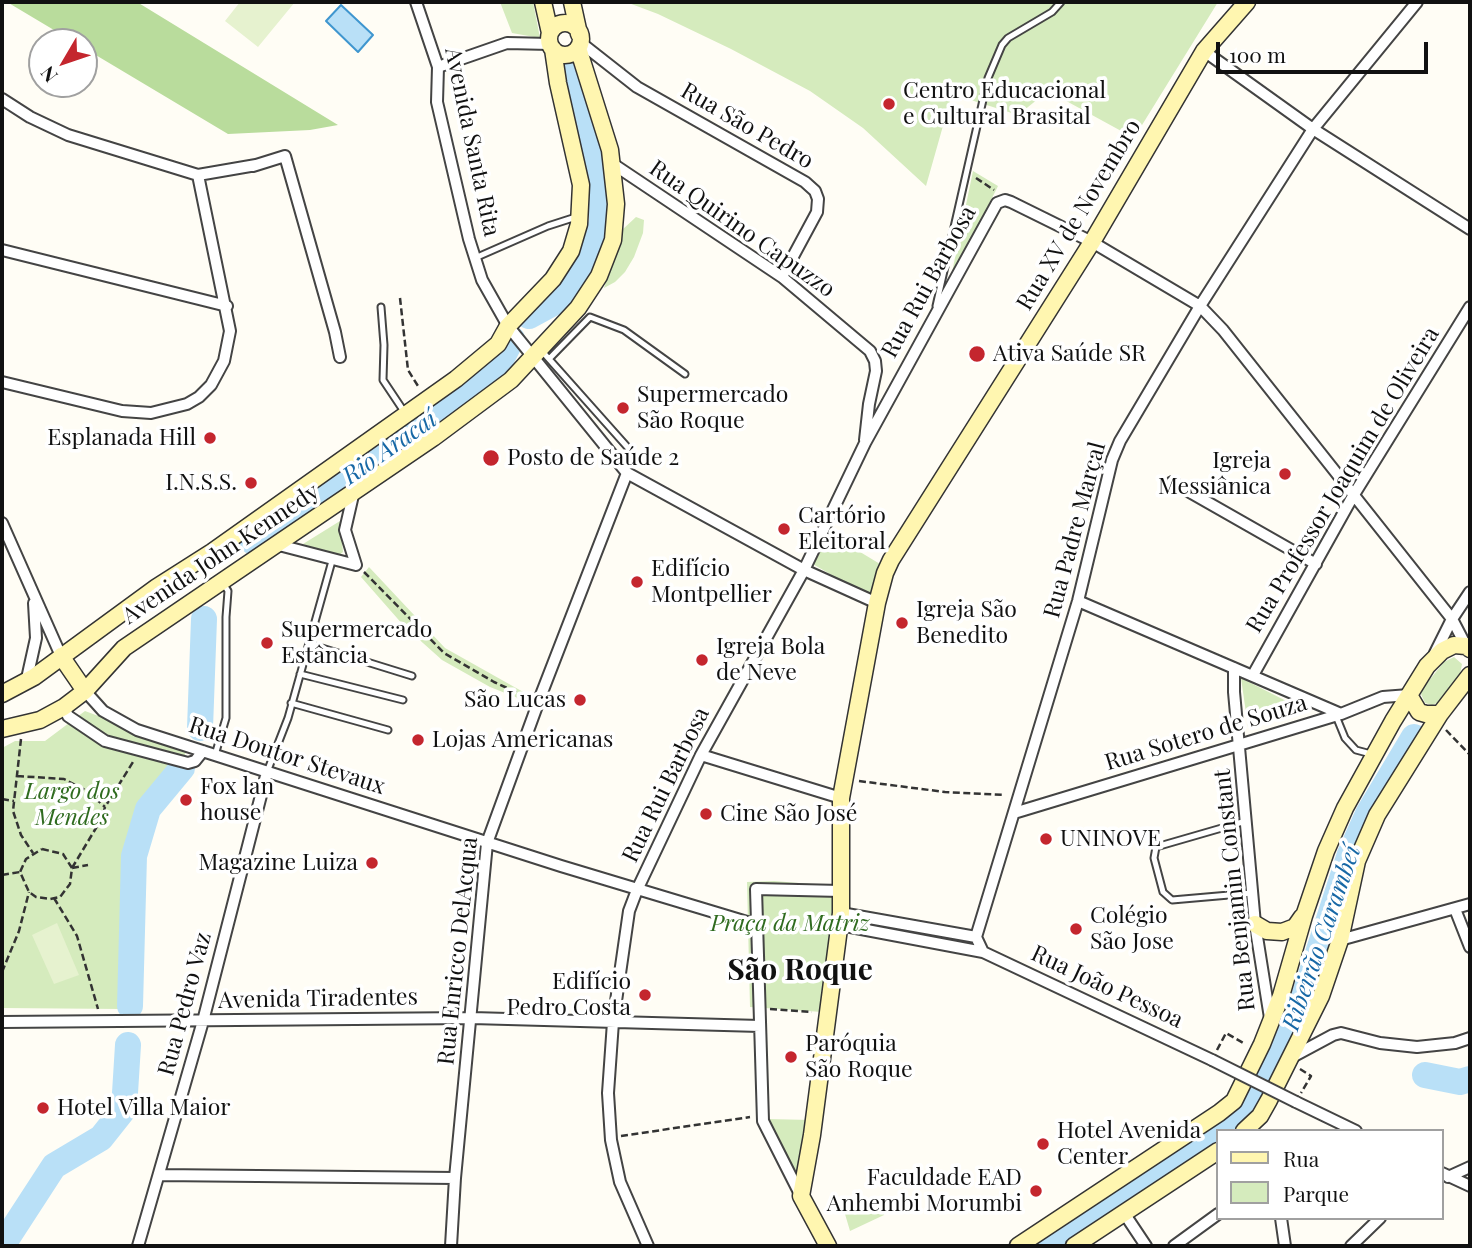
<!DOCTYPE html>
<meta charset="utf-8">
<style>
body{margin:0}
#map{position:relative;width:1472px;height:1248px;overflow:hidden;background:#fffdf5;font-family:"Playfair Display",serif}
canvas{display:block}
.frame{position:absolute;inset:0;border:4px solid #111;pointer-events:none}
.legend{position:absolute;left:1216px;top:1129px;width:228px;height:91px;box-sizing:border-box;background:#fff;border:2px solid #a0a0a0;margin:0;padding:9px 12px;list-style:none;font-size:21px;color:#111}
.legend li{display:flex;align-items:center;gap:14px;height:35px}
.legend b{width:35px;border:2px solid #a0a0a0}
.north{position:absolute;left:28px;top:28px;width:70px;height:70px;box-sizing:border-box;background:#fff;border:2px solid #a0a0a0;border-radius:50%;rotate:231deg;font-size:19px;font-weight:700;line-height:28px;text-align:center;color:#111}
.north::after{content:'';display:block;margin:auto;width:24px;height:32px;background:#c4262e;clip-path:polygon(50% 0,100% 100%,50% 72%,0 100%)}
.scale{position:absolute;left:1216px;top:42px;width:212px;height:32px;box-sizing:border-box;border:4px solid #111;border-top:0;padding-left:9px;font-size:21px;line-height:24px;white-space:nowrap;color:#111;-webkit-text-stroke:5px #fff;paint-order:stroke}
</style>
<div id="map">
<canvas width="1472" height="1248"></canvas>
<div class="frame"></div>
<ul class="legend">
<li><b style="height:9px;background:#fff6b0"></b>Rua</li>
<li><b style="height:19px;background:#d5ebbd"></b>Parque</li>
</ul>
<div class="north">N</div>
<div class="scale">100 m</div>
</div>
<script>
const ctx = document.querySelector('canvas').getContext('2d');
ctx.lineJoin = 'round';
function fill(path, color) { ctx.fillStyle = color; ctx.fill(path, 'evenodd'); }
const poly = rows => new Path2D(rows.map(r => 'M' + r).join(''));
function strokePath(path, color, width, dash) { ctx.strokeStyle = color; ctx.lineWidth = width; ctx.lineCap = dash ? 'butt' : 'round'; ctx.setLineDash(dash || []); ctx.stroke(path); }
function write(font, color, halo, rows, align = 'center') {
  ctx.font = font + ' "Playfair Display",serif'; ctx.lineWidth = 7; ctx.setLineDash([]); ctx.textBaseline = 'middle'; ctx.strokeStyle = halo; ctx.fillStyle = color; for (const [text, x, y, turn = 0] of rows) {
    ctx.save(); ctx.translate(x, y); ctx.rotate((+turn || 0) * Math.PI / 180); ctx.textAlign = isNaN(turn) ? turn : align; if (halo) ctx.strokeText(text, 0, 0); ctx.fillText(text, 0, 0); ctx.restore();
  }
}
fill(poly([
 [500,2,533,2,540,38,512,33],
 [626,2,1218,2,1134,138,1048,91,1018,115,952,94,926,186,863,128,810,91,731,49,658,14],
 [973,171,998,186,950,282],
 [636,217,644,220,643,233,634,257,625,272,615,282,604,288,622,230],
 [340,521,343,552,338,556,303,544],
 [827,532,885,567,875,600,811,563],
 [369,567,445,648,525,693,523,700,490,687,442,660,404,626,361,577],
 [1454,657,1462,664,1460,674,1437,703,1432,705,1425,703,1421,694,1423,688,1444,662],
 [1241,678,1304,710,1248,727],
 [85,711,187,749,182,763,145,806,128,855,121,1009,2,1008,2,748,15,741,45,741],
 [774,881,837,886,822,1012,750,1007,747,882],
 [767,1119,811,1120,800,1185],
 [876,1199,887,1205,884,1215,850,1231,845,1214]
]), '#d5ebbd');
fill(poly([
 [7,2,137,2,338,125,310,130,228,134,84,48,84,42,74,42]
]), '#b9dc9c');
fill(poly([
 [240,2,295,2,258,47,225,21],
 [57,923,79,975,54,984,32,935]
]), '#e6f2cf');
const water = poly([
 [341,5,373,35,358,52,326,21,341,5]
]);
fill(water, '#b9e0f7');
strokePath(water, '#3f96cf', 2);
strokePath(poly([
 [529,316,564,297,588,262,602,222,601,180,574,60],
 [253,542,418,431,495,371,512,339],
 [200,728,204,619],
 [130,1006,134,856,148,809,182,768],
 [1425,1075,1460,1082,1470,1079],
 [1219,1131,1246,1110,1260,1092,1278,1059,1300,1009,1350,854,1368,814,1414,737],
 [2,1246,54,1166,101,1138,124,1109,128,1045],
 [1044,1246,1218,1131]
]), '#b9e0f7', 26);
const lane = poly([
 [475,258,548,226,576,217],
 [936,306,988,78,1002,45,1008,38,1052,12,1061,2],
 [381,307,384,345,383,380,405,413],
 [541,350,630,450],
 [549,359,590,317,624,330,685,374],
 [309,644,412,676],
 [300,674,403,700],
 [291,703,388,730],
 [1336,716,1345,738,1356,750,1371,754],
 [215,755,226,718,226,617,228,591,223,583],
 [267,772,288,718,332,561],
 [1246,821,1156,847,1154,858,1163,892,1172,900,1252,893]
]);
const street = poly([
 [416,2,438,67,437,102,469,239,482,280,508,326,627,473,804,570,877,603],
 [581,43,637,87,805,182,815,191,818,199,817,212,782,277],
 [1204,51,1313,129,1470,229],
 [438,67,507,43,550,44],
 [2,99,30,117,68,135,198,175,256,165],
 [613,164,782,277,870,351,875,361,876,371,869,404,865,440],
 [253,166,285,156,335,332,340,357],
 [2,250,227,306],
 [2,382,122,411,151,413,187,404,199,397,211,385,224,361,230,331,198,175],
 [1172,482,1316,564],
 [2,523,61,656],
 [275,544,356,565,345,530,354,491],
 [1078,601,1341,714],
 [1435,653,1452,619,1470,592],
 [1234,668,1234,692,1255,924,1270,1018],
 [1253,675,1353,496,1470,307],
 [26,683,36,638,34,603],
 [85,691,103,711,137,730,561,866,757,925],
 [64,707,68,716,105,741,188,763,195,761,203,751],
 [701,755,841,798],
 [1014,813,1341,714,1383,697,1409,695],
 [1455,909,1470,947],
 [841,913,976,937],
 [840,925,983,952],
 [976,937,1078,601,1112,460,1120,441,1200,306,1313,129,1417,2],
 [976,937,983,952,1212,1060],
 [1340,940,1470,904],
 [2,1022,472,1018,760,1026],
 [1292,1057,1333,1035,1341,1033,1380,1043,1417,1047,1455,1043,1470,1038],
 [1296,1102,1356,1131],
 [1442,1173,1470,1186],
 [159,1175,455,1178],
 [1448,1177,1470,1167],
 [801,1196,763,1121,756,889,841,891],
 [1124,1213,1146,1246],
 [1281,1218,1285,1246],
 [138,1246,203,1021,267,772],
 [451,1246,455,1178,487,843,541,695,627,473],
 [648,1246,620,1182,611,1140,608,1093,613,1022,629,911,637,890,701,755,804,570,865,443,997,203,1005,200,1011,202,1092,242,1200,306,1223,330,1452,619,1466,646],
 [1174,1246,1218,1214],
 [1351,1246,1380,1218]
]);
const secondary = poly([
 [543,2,550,33],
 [572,2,579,34],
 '549 39a16 16 0 1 1 32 0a16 16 0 1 1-32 0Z',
 [61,656,85,691],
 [2,694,34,677,157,587,212,552,456,379,498,344,508,326,553,279,571,251,579,224,581,185,558,83,553,49],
 [1409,695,1419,712,1426,714,1440,714,1470,675],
 [2,729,40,720,64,707,85,691,124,648,433,438,511,380,578,308,599,276,613,240,616,204,610,150,578,48],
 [1255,924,1267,931,1282,932,1295,927,1302,917],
 [1244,1131,1260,1116,1269,1100,1321,996,1340,940,1357,861,1377,815,1440,714],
 [828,1246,801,1196,812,1135,841,913,841,798,877,603,885,573,891,560,1092,242,1204,51,1247,2],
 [1018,1246,1219,1113,1234,1101,1262,1044,1281,996,1304,916,1326,851,1345,808,1393,721,1427,666,1442,651,1454,645,1466,646,1470,649],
 [1074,1246,1218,1151]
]);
strokePath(lane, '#444', 9);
strokePath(street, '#444', 14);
strokePath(secondary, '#333', 19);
strokePath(poly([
 [976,178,994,190],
 [400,298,408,370,418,386],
 [364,572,444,653,494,682,529,698],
 [1446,730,1470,755],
 [21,739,13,811,21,835,33,853],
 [17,776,64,779,87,791,105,807],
 [859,781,945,792,1005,795],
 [2,799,14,801],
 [42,849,63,854,72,868,70,884,60,897,50,899,36,897,29,892,20,872,26,859,42,849],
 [72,868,102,818,105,807,133,762],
 [72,868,88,865],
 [2,875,20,872],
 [54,898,77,936,98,1009],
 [2,972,19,931,29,892],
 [770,1009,812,1012],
 [1217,1050,1226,1033,1245,1044],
 [1300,1069,1311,1076,1301,1093],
 [621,1136,750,1117]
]), '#333', 2.5, [7, 3.5]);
strokePath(lane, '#fff', 5);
strokePath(street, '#fff', 10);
strokePath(secondary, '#fff6b0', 16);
const streetBridge = poly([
 [1212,1060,1296,1102]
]);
strokePath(streetBridge, '#444', 14, []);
strokePath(streetBridge, '#fff', 10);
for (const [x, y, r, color] of [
 [889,104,7,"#c4262e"],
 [977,354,9,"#c4262e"],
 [623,408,7,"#c4262e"],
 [210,438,7,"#c4262e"],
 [491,458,9,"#c4262e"],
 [1285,474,7,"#c4262e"],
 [251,483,7,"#c4262e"],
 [784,529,7,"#c4262e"],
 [637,582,7,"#c4262e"],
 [902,623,7,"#c4262e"],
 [267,643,7,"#c4262e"],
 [702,660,7,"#c4262e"],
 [580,700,7,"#c4262e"],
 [418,740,7,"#c4262e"],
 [186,800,7,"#c4262e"],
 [706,814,7,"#c4262e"],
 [1046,839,7,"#c4262e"],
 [372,863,7,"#c4262e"],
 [1076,929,7,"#c4262e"],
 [645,995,7,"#c4262e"],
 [791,1057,7,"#c4262e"],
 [43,1108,7,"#c4262e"],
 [1043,1144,7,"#c4262e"],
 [1036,1191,7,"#c4262e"]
]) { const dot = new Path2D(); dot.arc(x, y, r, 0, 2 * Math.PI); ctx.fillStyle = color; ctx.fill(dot); strokePath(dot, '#fff', 2.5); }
write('23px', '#111', '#fff', [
 ["Centro Educacional",903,91],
 ["e Cultural Brasital",903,117],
 ["Ativa Saúde SR",993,354],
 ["Supermercado",637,395],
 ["São Roque",637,421],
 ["Esplanada Hill",196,438,"right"],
 ["Posto de Saúde 2",507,458],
 ["Igreja",1271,461,"right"],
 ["Messiânica",1271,487,"right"],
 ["I.N.S.S.",237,483,"right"],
 ["Cartório",798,516],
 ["Eleitoral",798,542],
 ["Edifício",651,569],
 ["Montpellier",651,595],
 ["Igreja São",916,610],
 ["Benedito",916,636],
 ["Supermercado",281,630],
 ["Estância",281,656],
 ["Igreja Bola",716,647],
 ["de Neve",716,673],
 ["São Lucas",566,700,"right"],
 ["Lojas Americanas",432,740],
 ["Fox lan",200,787],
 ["house",200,813],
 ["Cine São José",720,814],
 ["UNINOVE",1060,839],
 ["Magazine Luiza",358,863,"right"],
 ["Colégio",1090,916],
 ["São Jose",1090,942],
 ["Edifício",631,982,"right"],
 ["Pedro Costa",631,1008,"right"],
 ["Paróquia",805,1044],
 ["São Roque",805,1070],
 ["Hotel Villa Maior",57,1108],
 ["Hotel Avenida",1057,1131],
 ["Center",1057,1157],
 ["Faculdade EAD",1022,1178,"right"],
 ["Anhembi Morumbi",1022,1204,"right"]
], 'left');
write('23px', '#111', '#fff', [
 ["Rua São Pedro",747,126,30],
 ["Avenida Santa Rita",472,142,78],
 ["Rua XV de Novembro",1079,215,-59],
 ["Rua Quirino Capuzzo",742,229,35],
 ["Rua Rui Barbosa",929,282,-61],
 ["Rua Professor Joaquim de Oliveira",1343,480,-59],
 ["Rua Padre Marçal",1075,530,-75],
 ["Avenida John Kennedy",221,554,-34],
 ["Rua Sotero de Souza",1206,733,-17],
 ["Rua Doutor Stevaux",287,756,18],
 ["Rua Rui Barbosa",666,785,-64],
 ["Rua Benjamin Constant",1235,890,-96],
 ["Rua Enricco DelAcqua",458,951,-84],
 ["Rua João Pessoa",1107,987,25],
 ["Avenida Tiradentes",318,999,-1],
 ["Rua Pedro Vaz",185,1004,-75]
]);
write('italic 23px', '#2f6b1f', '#fff', [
 ["Largo dos",72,792],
 ["Mendes",72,818],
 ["Praça da Matriz",790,924]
]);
write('italic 24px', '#1768a6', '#fff', [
 ["Rio Aracaí",390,448,-35],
 ["Ribeirão Carambeí",1322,938,-71]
]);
write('bold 30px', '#111', '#fff', [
 ["São Roque",800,971]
]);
</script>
